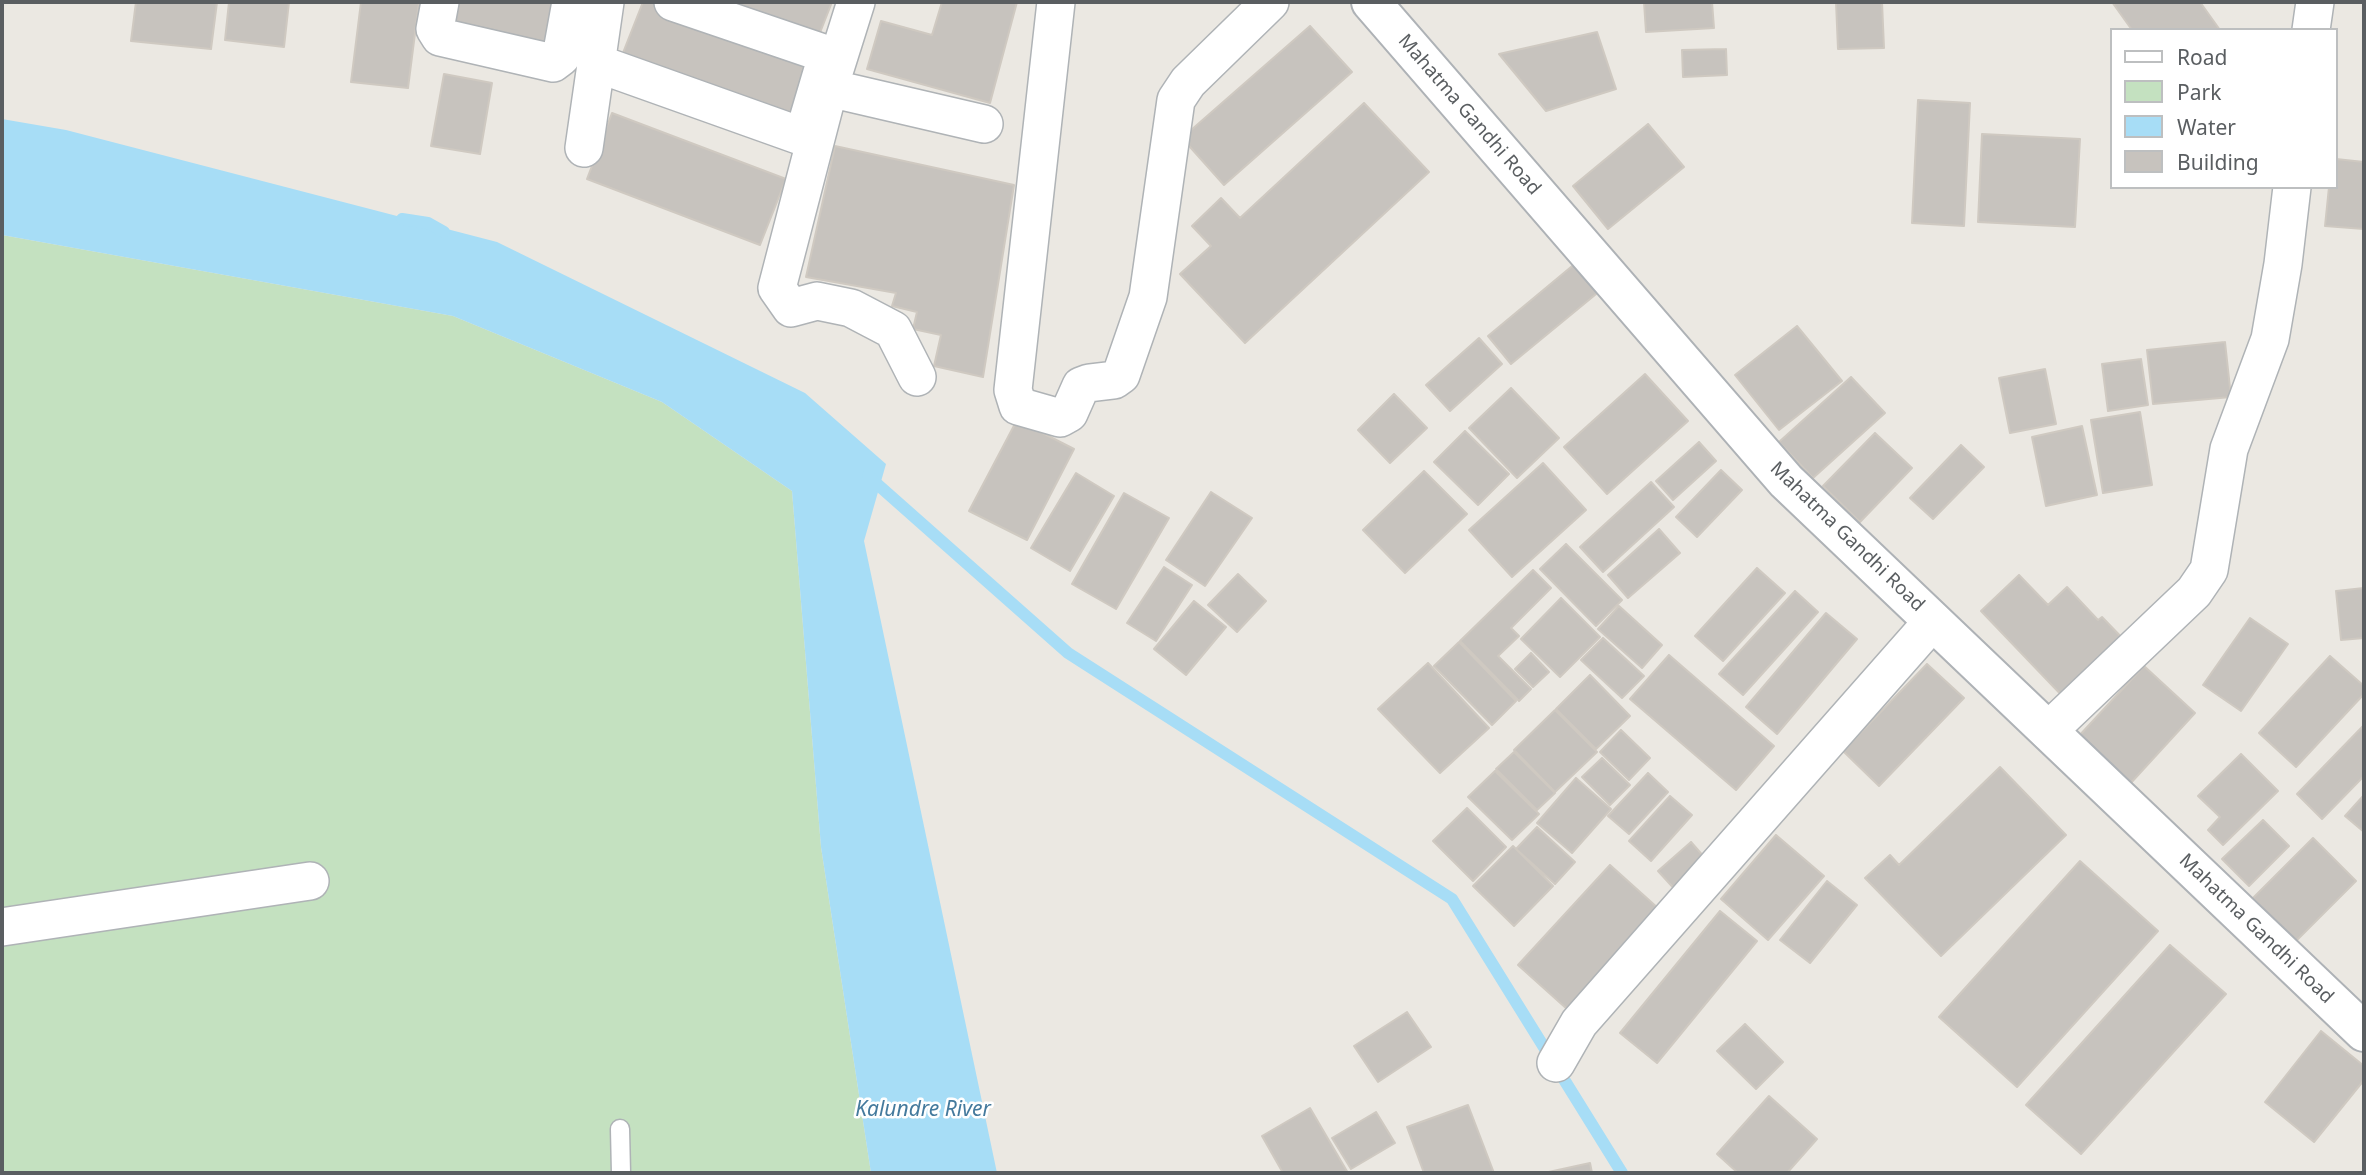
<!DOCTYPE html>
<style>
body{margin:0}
#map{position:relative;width:2366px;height:1175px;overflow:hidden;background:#ebe8e2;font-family:"Noto Sans",sans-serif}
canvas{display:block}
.frame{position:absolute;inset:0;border:4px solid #5a5e61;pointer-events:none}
.legend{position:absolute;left:2110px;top:28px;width:228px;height:161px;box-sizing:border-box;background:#fff;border:2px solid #bdbfc0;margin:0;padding:9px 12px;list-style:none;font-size:21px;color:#5a5e61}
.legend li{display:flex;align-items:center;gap:14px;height:35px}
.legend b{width:35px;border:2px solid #bdbfc0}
</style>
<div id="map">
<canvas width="2366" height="1175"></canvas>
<div class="frame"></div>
<ul class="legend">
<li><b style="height:9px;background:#fff"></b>Road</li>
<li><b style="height:19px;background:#c4e1c0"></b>Park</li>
<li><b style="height:19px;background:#a7ddf6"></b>Water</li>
<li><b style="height:19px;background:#c7c3be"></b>Building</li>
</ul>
</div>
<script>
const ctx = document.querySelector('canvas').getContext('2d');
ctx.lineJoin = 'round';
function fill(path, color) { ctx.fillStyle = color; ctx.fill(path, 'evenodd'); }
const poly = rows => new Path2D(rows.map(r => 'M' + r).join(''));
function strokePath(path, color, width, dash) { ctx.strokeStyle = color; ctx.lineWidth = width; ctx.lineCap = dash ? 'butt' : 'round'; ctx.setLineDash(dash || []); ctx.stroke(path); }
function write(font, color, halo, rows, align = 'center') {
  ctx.font = font + ' "Noto Sans",sans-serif'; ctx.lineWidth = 5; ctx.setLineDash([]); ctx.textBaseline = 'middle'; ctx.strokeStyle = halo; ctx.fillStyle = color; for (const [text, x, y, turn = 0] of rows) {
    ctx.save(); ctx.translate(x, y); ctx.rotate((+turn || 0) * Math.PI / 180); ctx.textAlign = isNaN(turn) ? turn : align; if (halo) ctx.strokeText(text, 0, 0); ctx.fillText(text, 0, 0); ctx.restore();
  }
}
fill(poly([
 [2,235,453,316,662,402,792,491,821,847,871,1173,2,1173]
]), '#c4e1c0');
fill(poly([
 [2,119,66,130,497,242,805,393,886,464,864,541,997,1173,871,1173,821,847,792,491,662,402,453,316,2,235]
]), '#a7ddf6');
strokePath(poly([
 [402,219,428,223,444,232],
 [868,476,1068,653,1452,899,1622,1173]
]), '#a7ddf6', 12);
const building = poly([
 [136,2,217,2,211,49,131,41,136,2],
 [229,2,289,2,284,47,225,40,229,2],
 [361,2,419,2,408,88,351,82,361,2],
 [446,2,565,2,557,49,440,31,446,2],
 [643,2,661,2,819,60,800,129,617,68,643,2],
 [696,2,832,2,814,48,696,2],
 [942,2,1017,2,990,103,867,69,881,21,932,35,942,2],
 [1644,2,1712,2,1714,28,1646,32,1644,2],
 [1836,2,1882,2,1884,48,1838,49,1836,2],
 [2112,2,2200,2,2220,30,2132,30,2112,2],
 [1310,26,1352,72,1224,185,1182,138,1310,26],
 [1597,32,1616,89,1546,111,1499,54,1597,32],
 [1726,49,1727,75,1683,77,1682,50,1726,49],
 [444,74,492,83,480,154,431,146,444,74],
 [1918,100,1970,103,1964,226,1912,223,1918,100],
 [1364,103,1429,172,1245,343,1180,274,1211,246,1192,226,1221,198,1240,218,1364,103],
 [612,113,786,179,760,245,587,179,612,113],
 [1648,124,1684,167,1608,229,1573,186,1648,124],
 [1982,134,2080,139,2075,227,1978,222,1982,134],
 [835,146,1014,185,983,377,934,366,941,335,913,329,917,312,892,306,896,293,806,277,835,146],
 [2336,159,2364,162,2364,229,2325,226,2329,187,2336,187,2336,159],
 [1577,262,1601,290,1511,364,1488,336,1577,262],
 [1797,326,1842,381,1779,430,1735,375,1797,326],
 [1479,338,1502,364,1450,411,1426,385,1479,338],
 [2225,342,2231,397,2153,404,2147,350,2225,342],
 [2141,359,2148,405,2108,411,2102,364,2141,359],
 [2045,369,2056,424,2010,433,1999,378,2045,369],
 [1645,374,1688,421,1607,494,1564,447,1645,374],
 [1851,377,1885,413,1813,478,1779,442,1851,377],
 [1511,388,1559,438,1517,478,1469,428,1511,388],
 [1394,394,1427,428,1390,463,1358,430,1394,394],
 [2140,412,2152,485,2103,493,2091,420,2140,412],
 [1017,420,1074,449,1027,540,969,511,1017,420],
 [2082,426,2097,495,2046,506,2032,437,2082,426],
 [1465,431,1509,474,1478,505,1434,462,1465,431],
 [1875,433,1912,468,1860,522,1823,486,1875,433],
 [1699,442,1716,461,1673,500,1656,481,1699,442],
 [1961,445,1984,467,1933,519,1910,498,1961,445],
 [1543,463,1586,510,1512,577,1469,530,1543,463],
 [1721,470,1742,490,1697,537,1676,517,1721,470],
 [1424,471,1467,514,1405,573,1363,530,1424,471],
 [1076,473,1114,496,1070,571,1031,548,1076,473],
 [1651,482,1674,507,1603,572,1580,547,1651,482],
 [1211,492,1252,518,1205,586,1166,560,1211,492],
 [1124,493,1169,518,1116,609,1072,584,1124,493],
 [1659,529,1680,553,1628,598,1608,575,1659,529],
 [1566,544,1622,600,1596,626,1540,569,1566,544],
 [1164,567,1192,585,1156,641,1127,623,1164,567],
 [1757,568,1785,593,1723,661,1695,636,1757,568],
 [1533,570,1551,588,1511,628,1519,636,1498,656,1531,689,1519,701,1460,641,1533,570],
 [1238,574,1266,601,1237,632,1208,605,1238,574],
 [2019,575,2048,605,2067,587,2098,620,2102,617,2130,646,2069,703,1981,611,2019,575],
 [2364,588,2364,638,2341,640,2336,591,2364,588],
 [1795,591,1818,612,1743,695,1719,674,1795,591],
 [1561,598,1600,637,1560,677,1521,639,1561,598],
 [1194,601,1226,627,1186,675,1154,649,1194,601],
 [1619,606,1662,645,1642,668,1598,629,1619,606],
 [1826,613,1857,639,1777,734,1746,707,1826,613],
 [2250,618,2288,644,2241,711,2203,685,2250,618],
 [1603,638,1644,676,1622,698,1581,660,1603,638],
 [1459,642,1516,701,1492,725,1434,666,1459,642],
 [1531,653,1549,672,1533,687,1515,669,1531,653],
 [1669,655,1774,746,1736,790,1630,699,1669,655],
 [2330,656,2364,686,2364,694,2296,767,2259,733,2330,656],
 [1428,663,1489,728,1440,773,1378,709,1428,663],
 [1927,664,1964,698,1879,786,1843,751,1927,664],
 [2144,666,2195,713,2129,785,2077,738,2144,666],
 [1590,675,1630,716,1596,749,1556,709,1590,675],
 [1555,710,1597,752,1555,792,1514,750,1555,710],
 [2364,725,2364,776,2322,819,2297,794,2364,725],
 [1621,730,1650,758,1629,780,1600,752,1621,730],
 [1514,752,1555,793,1537,810,1496,769,1514,752],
 [2241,754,2278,791,2223,845,2208,830,2220,817,2198,796,2241,754],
 [1602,758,1630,785,1610,805,1582,777,1602,758],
 [2000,767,2066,835,1941,956,1865,878,1890,855,1899,865,2000,767],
 [1495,771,1539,814,1512,840,1468,797,1495,771],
 [1648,773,1668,792,1629,834,1608,816,1648,773],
 [1576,778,1611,809,1572,853,1537,823,1576,778],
 [2364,795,2364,832,2345,816,2364,795],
 [1670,796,1692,815,1651,861,1629,841,1670,796],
 [1467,808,1506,847,1473,881,1433,841,1467,808],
 [2263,820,2289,846,2249,886,2222,859,2263,820],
 [1537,827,1575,862,1555,884,1516,849,1537,827],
 [1776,835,1824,876,1768,940,1721,899,1776,835],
 [2313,838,2356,881,2296,941,2253,898,2313,838],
 [1691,842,1712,866,1679,894,1658,871,1691,842],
 [1513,846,1553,886,1514,926,1473,886,1513,846],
 [2080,861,2158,931,2017,1087,1939,1017,2080,861],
 [1610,865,1669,918,1577,1018,1518,965,1610,865],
 [1827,881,1857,905,1810,963,1780,940,1827,881],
 [1720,911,1757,941,1657,1063,1620,1033,1720,911],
 [2170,945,2226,994,2081,1154,2026,1105,2170,945],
 [1407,1012,1431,1047,1378,1082,1354,1046,1407,1012],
 [1745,1024,1783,1062,1756,1089,1717,1051,1745,1024],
 [2321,1031,2364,1066,2364,1080,2314,1142,2265,1102,2321,1031],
 [1769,1096,1817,1139,1787,1173,1738,1173,1717,1154,1769,1096],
 [1468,1105,1494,1173,1424,1173,1407,1127,1468,1105],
 [1310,1108,1348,1173,1283,1173,1262,1136,1310,1108],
 [1376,1112,1395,1143,1351,1169,1332,1138,1376,1112],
 [1590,1163,1592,1173,1544,1173,1590,1163]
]);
fill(building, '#c7c3be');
strokePath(building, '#cfc9c1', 2);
const service = poly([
 [620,1129,621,1173]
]);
const minor = poly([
 [440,2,435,29,440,37,553,63,561,57,571,2],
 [856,2,829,88,777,288,791,308,817,301,851,308,893,330,917,377],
 [1056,2,1013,390,1018,406,1060,418,1069,413,1081,386,1089,383,1114,380,1121,375,1148,297,1176,100,1188,82,1270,2],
 [2311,30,2315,2],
 [596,63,798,135,805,130,826,59,820,52,673,2],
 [829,88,984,124],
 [584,148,605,2],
 [2048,731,2194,592,2209,570,2229,449,2270,339,2283,264,2292,187],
 [2,927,310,881],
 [1556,1063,1579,1023,1933,621]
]);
const secondary = poly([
 [1371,2,1786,481,2364,1032]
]);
strokePath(service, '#afb3b6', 21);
strokePath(minor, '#afb3b6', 40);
strokePath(secondary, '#aeb2b6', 42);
strokePath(service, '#fff', 18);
strokePath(minor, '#fff', 37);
strokePath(secondary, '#fff', 38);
write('19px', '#5a5e61', '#fff', [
 ["Mahatma Gandhi Road",1469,115,49],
 ["Mahatma Gandhi Road",1847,537,44],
 ["Mahatma Gandhi Road",2256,929,44]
]);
write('italic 21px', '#447a9d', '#fff', [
 ["Kalundre River",923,1110]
]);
</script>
